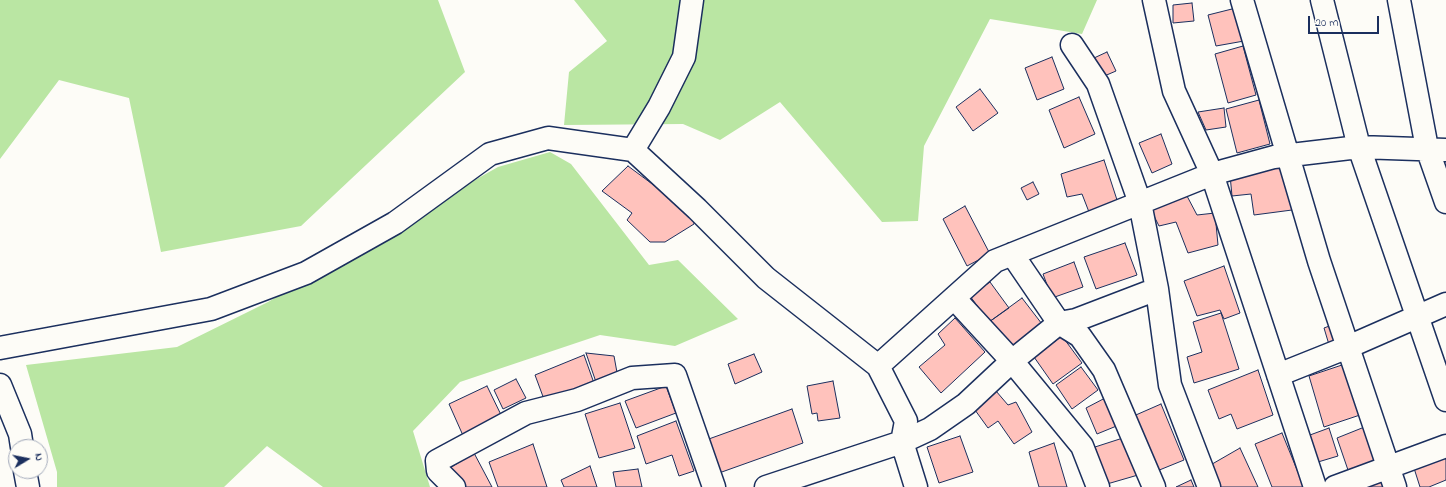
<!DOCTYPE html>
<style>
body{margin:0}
#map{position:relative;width:1446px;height:487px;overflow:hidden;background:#fdfcf7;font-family:"Indie Flower",sans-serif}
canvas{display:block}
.north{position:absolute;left:8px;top:439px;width:40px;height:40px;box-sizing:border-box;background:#fdfcf7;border:1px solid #a3aaba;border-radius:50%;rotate:80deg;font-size:11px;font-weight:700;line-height:16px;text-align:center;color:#1b2f5e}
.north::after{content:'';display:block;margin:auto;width:14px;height:18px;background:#1b2f5e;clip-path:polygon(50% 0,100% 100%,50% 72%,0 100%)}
.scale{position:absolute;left:1308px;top:16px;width:71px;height:18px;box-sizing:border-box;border:2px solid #1b2f5e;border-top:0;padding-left:5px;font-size:12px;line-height:14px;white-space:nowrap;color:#1b2f5e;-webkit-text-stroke:3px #fdfcf7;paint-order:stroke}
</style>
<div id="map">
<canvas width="1446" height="487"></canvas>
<div class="north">N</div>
<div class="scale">20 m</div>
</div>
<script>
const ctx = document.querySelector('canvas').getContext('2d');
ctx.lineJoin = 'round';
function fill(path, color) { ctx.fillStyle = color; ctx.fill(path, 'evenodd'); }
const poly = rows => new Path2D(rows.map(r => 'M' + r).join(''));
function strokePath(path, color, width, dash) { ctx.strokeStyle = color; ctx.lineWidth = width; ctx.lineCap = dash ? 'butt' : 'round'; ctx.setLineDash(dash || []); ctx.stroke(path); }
fill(poly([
 [0,0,438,0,465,72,301,226,161,252,129,98,59,80,0,159],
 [574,0,1097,0,1082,34,990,19,924,146,918,221,882,222,780,102,720,140,683,124,564,125,569,72,607,41],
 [550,152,571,164,649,265,678,260,738,319,675,346,600,335,460,382,413,431,430,487,323,487,267,446,224,487,57,487,57,472,26,365,177,347,268,302,459,189,498,167]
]), '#bae6a3');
const building = poly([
 [1192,3,1194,21,1173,23,1173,5,1192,3],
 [1236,8,1244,41,1216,46,1208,15,1236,8],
 [1243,46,1256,95,1228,103,1215,54,1243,46],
 [1107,52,1116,71,1102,77,1094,58,1107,52],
 [1052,57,1064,89,1037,100,1025,68,1052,57],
 [980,89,998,113,973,131,956,107,980,89],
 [1079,97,1095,134,1064,148,1049,110,1079,97],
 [1259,100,1270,144,1237,153,1226,109,1259,100],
 [1224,108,1226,127,1206,130,1198,112,1224,108],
 [1161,134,1172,164,1152,173,1139,143,1161,134],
 [1104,160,1118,203,1089,212,1082,194,1067,197,1061,174,1104,160],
 [1281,164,1292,210,1254,215,1251,194,1232,196,1230,175,1281,164],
 [628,166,694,215,694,224,665,242,650,242,627,220,632,213,602,191,628,166],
 [1033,182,1039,194,1027,200,1021,188,1033,182],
 [1187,196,1197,215,1215,213,1218,245,1188,253,1176,222,1159,226,1151,210,1187,196],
 [965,206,990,254,967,266,943,219,965,206],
 [1125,243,1137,275,1096,289,1084,257,1125,243],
 [1074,262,1083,287,1052,298,1043,274,1074,262],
 [1224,266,1240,313,1224,319,1220,310,1197,316,1184,281,1224,266],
 [990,282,1009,308,989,322,970,296,990,282],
 [1022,298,1042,324,1009,349,989,322,1022,298],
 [1221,313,1239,369,1194,383,1187,357,1202,352,1193,322,1221,313],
 [955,318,985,352,941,393,919,367,945,345,938,334,955,318],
 [1332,325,1338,345,1330,348,1324,328,1332,325],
 [1062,336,1082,363,1053,384,1034,357,1062,336],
 [586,353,614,356,618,378,597,385,586,353],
 [754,354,762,372,735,384,728,364,754,354],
 [584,355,595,386,545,402,535,375,584,355],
 [1345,364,1360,415,1324,427,1309,376,1345,364],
 [1081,367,1098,390,1072,409,1056,385,1081,367],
 [1258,370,1273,415,1237,429,1231,414,1219,419,1208,390,1258,370],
 [516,379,526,398,503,409,494,390,516,379],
 [833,381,840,418,818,421,817,413,812,414,807,386,833,381],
 [487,386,504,421,465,440,449,404,487,386],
 [666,386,676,413,636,428,625,401,666,386],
 [996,391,1008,405,1016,402,1032,432,1014,444,998,421,988,428,975,410,996,391],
 [1107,397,1119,425,1097,434,1086,408,1107,397],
 [620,403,635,448,599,458,585,414,620,403],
 [1161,404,1184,460,1152,473,1129,418,1161,404],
 [792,409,803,443,719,473,706,440,792,409],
 [676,421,694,471,679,476,672,455,646,464,637,436,676,421],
 [1367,426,1380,462,1349,473,1337,438,1367,426],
 [1329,428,1338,456,1318,462,1310,435,1329,428],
 [1282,433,1304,487,1272,487,1255,444,1282,433],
 [960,436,973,472,939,483,927,447,960,436],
 [1126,437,1138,475,1107,484,1095,447,1126,437],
 [1054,443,1067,487,1039,487,1029,452,1054,443],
 [533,444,547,487,498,487,489,462,533,444],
 [1240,448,1258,487,1216,487,1207,467,1240,448],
 [1443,452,1446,460,1446,480,1429,487,1420,487,1413,465,1443,452],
 [474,453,492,487,461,487,445,471,474,453],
 [590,466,597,487,564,487,561,480,590,466],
 [638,469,642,487,616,487,613,472,638,469],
 [1384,478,1387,487,1362,487,1384,478],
 [1191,480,1194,487,1176,487,1191,480]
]);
fill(building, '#ffc2bc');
strokePath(building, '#1b2f5e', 1);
const street = poly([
 [1154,0,1174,91,1212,174,1315,487],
 [1242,0,1319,261,1395,487],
 [1322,0,1359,147,1446,400],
 [1399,0,1427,148,1446,202],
 [1072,45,1098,84,1140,203,1157,289,1170,385,1209,487],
 [633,150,659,107,684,57,692,0],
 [1012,254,1059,323,1080,336,1104,370,1154,487],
 [954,298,1012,361,1082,446,1098,487],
 [0,348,211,309,306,273,395,223,490,154,548,138,633,150,697,209,766,278,878,366,906,421,902,442,916,487],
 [878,366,995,261,1212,174,1274,157,1359,147,1446,150],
 [1278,375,1348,347,1446,304],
 [0,385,20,434,22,447],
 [25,471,28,487],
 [454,487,438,471,437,461,526,413,577,400,632,378,675,375,714,487],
 [766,487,902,442,930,429,966,404,1012,361,1059,323,1076,320,1157,289],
 [1335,487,1446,446]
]);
strokePath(street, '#1b2f5e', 25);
strokePath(street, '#fdfcf7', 22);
</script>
